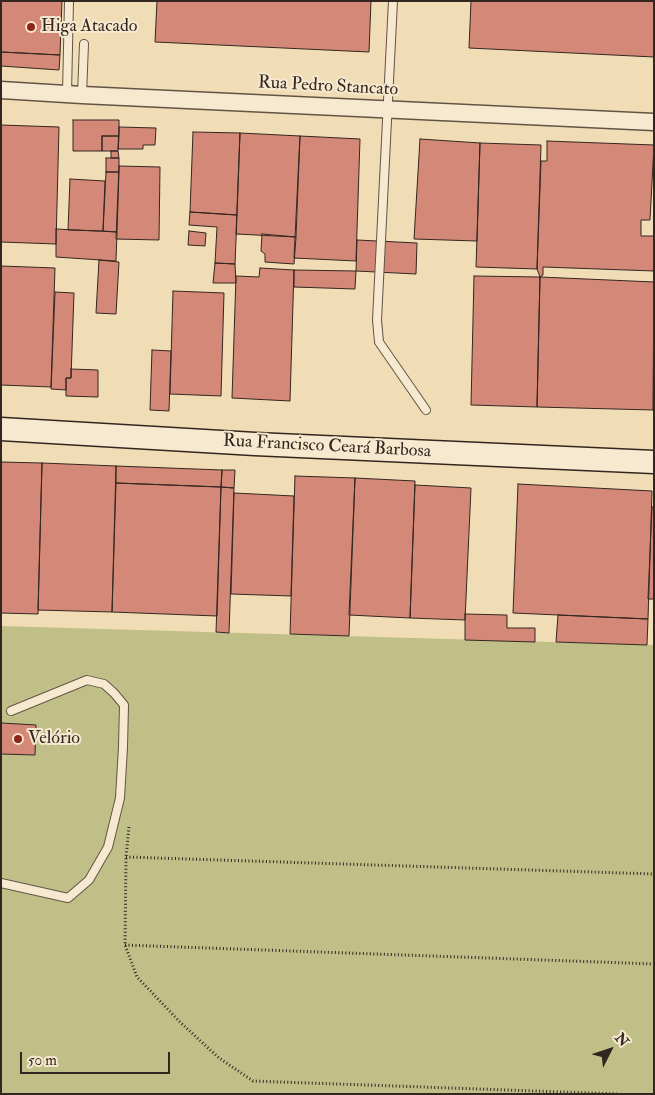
<!DOCTYPE html>
<meta charset="utf-8">
<style>
body{margin:0}
#map{position:relative;width:655px;height:1095px;overflow:hidden;background:#f1ddb5;font-family:"IM FELL Double Pica",serif}
canvas{display:block}
.frame{position:absolute;inset:0;border:2px solid #332620;pointer-events:none}
.north{position:absolute;left:585px;top:1025px;width:50px;height:50px;-webkit-text-stroke:4px #f6e9cf;paint-order:stroke;rotate:49deg;font-size:14px;font-weight:700;line-height:20px;text-align:center;color:#332620}
.north::after{content:'';display:block;margin:auto;width:18px;height:22px;background:#332620;clip-path:polygon(50% 0,100% 100%,50% 72%,0 100%)}
.scale{position:absolute;left:20px;top:1052px;width:150px;height:22px;box-sizing:border-box;border:2px solid #332620;border-top:0;padding-left:6px;font-size:15px;line-height:18px;white-space:nowrap;color:#332620;-webkit-text-stroke:4px #f6e9cf;paint-order:stroke}
</style>
<div id="map">
<canvas width="655" height="1095"></canvas>
<div class="frame"></div>
<div class="north">N</div>
<div class="scale">50 m</div>
</div>
<script>
const ctx = document.querySelector('canvas').getContext('2d');
ctx.lineJoin = 'round';
function fill(path, color) { ctx.fillStyle = color; ctx.fill(path, 'evenodd'); }
const poly = rows => new Path2D(rows.map(r => 'M' + r).join(''));
function strokePath(path, color, width, dash) { ctx.strokeStyle = color; ctx.lineWidth = width; ctx.lineCap = dash ? 'butt' : 'round'; ctx.setLineDash(dash || []); ctx.stroke(path); }
function write(font, color, halo, rows, align = 'center') {
  ctx.font = font + ' "IM FELL Double Pica",serif'; ctx.lineWidth = 4; ctx.setLineDash([]); ctx.textBaseline = 'middle'; ctx.strokeStyle = halo; ctx.fillStyle = color; for (const [text, x, y, turn = 0] of rows) {
    ctx.save(); ctx.translate(x, y); ctx.rotate((+turn || 0) * Math.PI / 180); ctx.textAlign = isNaN(turn) ? turn : align; if (halo) ctx.strokeText(text, 0, 0); ctx.fillText(text, 0, 0); ctx.restore();
  }
}
fill(poly([
 [1,626,654,645,654,1094,1,1094]
]), '#c1bf88');
const building = poly([
 [1,1,62,1,60,55,1,52,1,1],
 [157,1,371,1,369,52,155,42,157,1],
 [471,1,654,1,654,57,469,48,471,1],
 [1,52,60,55,59,70,1,66,1,52],
 [73,120,119,120,119,136,102,136,102,151,73,151,73,120],
 [1,125,59,127,56,244,1,242,1,125],
 [119,127,156,128,155,145,143,145,143,149,118,149,119,127],
 [193,132,240,133,237,215,190,212,193,132],
 [240,133,300,136,296,237,236,234,240,133],
 [102,136,119,136,118,151,102,151,102,136],
 [300,136,360,139,356,261,294,258,300,136],
 [420,139,480,143,477,241,414,239,420,139],
 [547,141,654,145,650,220,641,220,641,236,654,236,654,271,543,267,543,275,540,277,537,269,541,161,547,161,547,141],
 [480,143,541,145,537,269,476,267,480,143],
 [111,151,118,151,119,158,111,158,111,151],
 [106,158,119,158,119,172,106,172,106,158],
 [119,166,160,167,159,240,116,239,119,166],
 [106,172,119,172,117,232,103,231,106,172],
 [70,179,105,181,103,231,68,230,70,179],
 [190,212,237,215,235,264,215,263,217,227,189,225,190,212],
 [56,229,117,232,116,261,56,257,56,229],
 [189,231,206,233,205,246,188,245,189,231],
 [262,234,296,237,294,264,265,262,265,254,261,251,262,234],
 [357,240,417,243,416,274,356,271,357,240],
 [99,260,119,262,116,314,96,313,99,260],
 [215,263,235,264,236,283,213,283,215,263],
 [1,266,55,268,51,387,1,385,1,266],
 [260,268,294,270,290,401,232,398,236,276,259,277,260,268],
 [294,270,356,271,355,289,294,287,294,270],
 [474,276,540,277,537,407,471,405,474,276],
 [540,277,654,282,653,410,537,407,540,277],
 [173,291,224,293,221,396,170,394,173,291],
 [55,292,74,293,71,378,66,378,66,390,51,389,55,292],
 [152,350,171,351,169,411,150,410,152,350],
 [71,369,98,370,98,397,66,396,66,378,71,378,71,369],
 [1,462,42,463,38,614,1,613,1,462],
 [42,463,116,466,112,612,38,610,42,463],
 [116,466,222,470,221,487,116,483,116,466],
 [222,470,235,470,234,488,221,487,222,470],
 [295,476,355,478,349,636,290,634,295,476],
 [355,478,415,481,410,618,349,615,355,478],
 [116,483,221,487,217,616,112,612,116,483],
 [518,484,652,491,648,619,513,613,518,484],
 [415,485,471,488,465,620,410,618,415,485],
 [221,487,234,488,229,633,216,632,221,487],
 [234,493,294,496,291,596,231,594,234,493],
 [652,507,654,507,654,599,648,599,652,507],
 [465,614,507,615,507,628,535,628,535,642,465,640,465,614],
 [558,615,648,619,647,645,556,642,558,615],
 [1,723,36,725,35,755,1,754,1,723]
]);
fill(building, '#d38878');
strokePath(building, '#332620', 1);
const lane = poly([
 [393,1,377,320,379,342,426,410],
 [67,94,69,1],
 [82,95,84,44],
 [1,883,68,898,89,880,108,847,120,798,123,747,124,705,114,693,104,684,87,680,11,711]
]);
const street = poly([
 [1,90,82,95,654,122]
]);
const secondary = poly([
 [1,429,255,444,654,462]
]);
strokePath(lane, '#625445', 10);
strokePath(street, '#625445', 19);
strokePath(secondary, '#332620', 25);
strokePath(poly([
 [129,827,126,857,125,945,137,977,180,1022,219,1058,253,1081,618,1094],
 [126,857,654,874],
 [125,945,654,964]
]), '#332620', 3, [1, 2.5]);
strokePath(lane, '#f6e9cf', 8);
strokePath(street, '#f6e9cf', 16);
strokePath(secondary, '#f6e9cf', 22);
for (const [x, y, r, color] of [
 [31,27,5,"#8f2418"],
 [18,739,5,"#8f2418"]
]) { const dot = new Path2D(); dot.arc(x, y, r, 0, 2 * Math.PI); ctx.fillStyle = color; ctx.fill(dot); strokePath(dot, '#f6e9cf', 2); }
write('18px', '#332620', '#f6e9cf', [
 ["Higa Atacado",41,27],
 ["Velório",28,739]
], 'left');
write('18px', '#332620', '#f6e9cf', [
 ["Rua Pedro Stancato",328,87,3],
 ["Rua Francisco Ceará Barbosa",327,447,3]
]);
</script>
